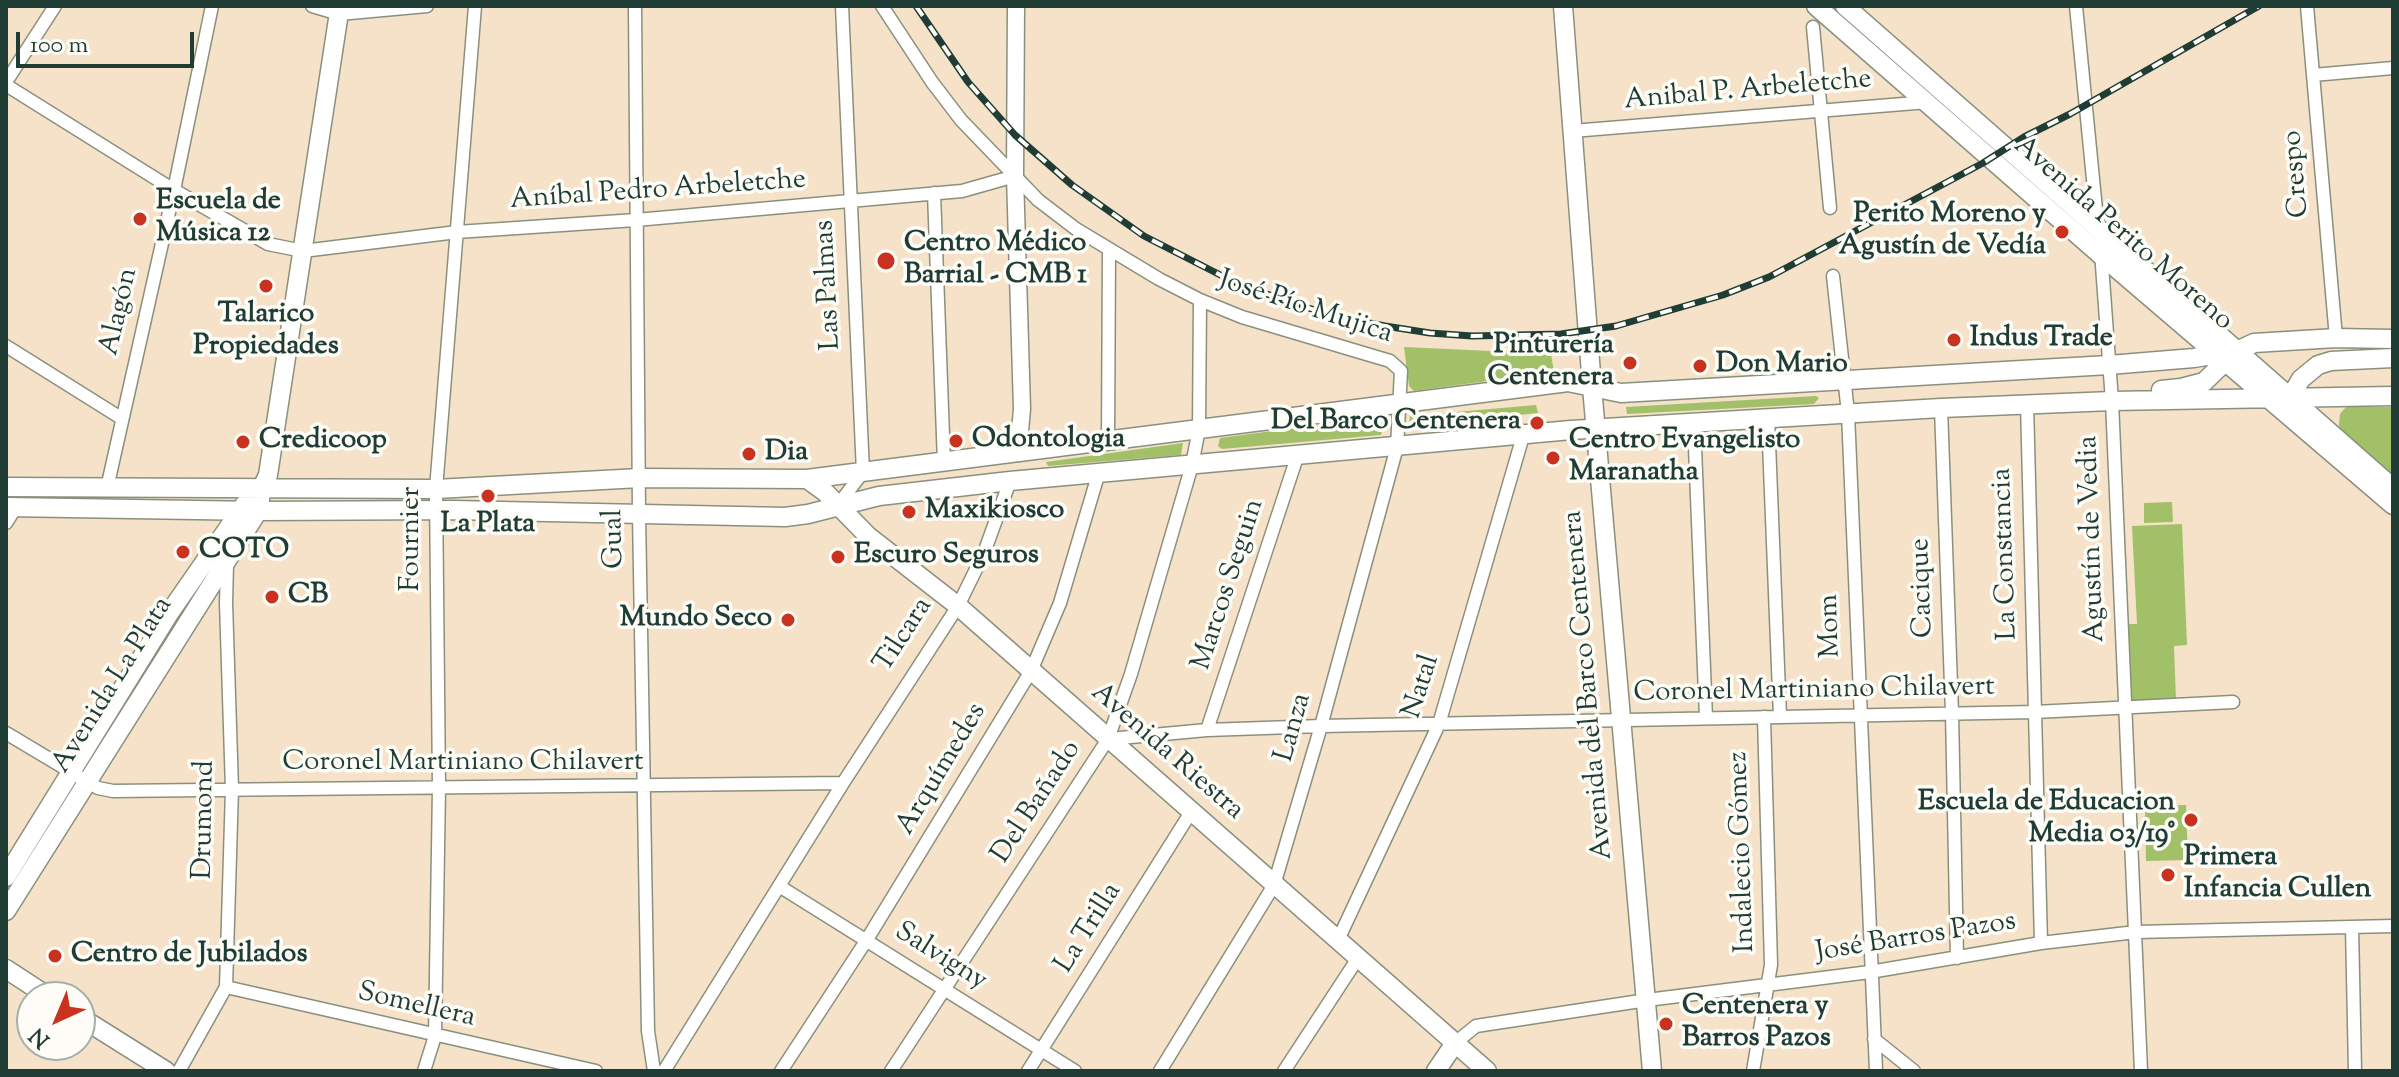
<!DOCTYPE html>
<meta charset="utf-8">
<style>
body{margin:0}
#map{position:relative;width:2399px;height:1077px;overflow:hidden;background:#f5e2c8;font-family:"Sorts Mill Goudy",serif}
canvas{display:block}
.frame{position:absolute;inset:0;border:8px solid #1f3d34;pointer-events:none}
.north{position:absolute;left:16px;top:981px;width:80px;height:80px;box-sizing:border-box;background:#fdfcf7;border:2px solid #a4b0a9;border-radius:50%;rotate:224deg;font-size:22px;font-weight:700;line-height:32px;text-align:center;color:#1f3d34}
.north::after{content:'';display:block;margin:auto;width:28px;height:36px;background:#c8321e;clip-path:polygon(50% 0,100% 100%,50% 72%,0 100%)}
.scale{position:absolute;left:16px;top:32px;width:178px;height:36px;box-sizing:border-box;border:4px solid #1f3d34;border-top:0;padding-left:10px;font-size:24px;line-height:28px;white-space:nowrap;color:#1f3d34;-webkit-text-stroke:6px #fdfcf7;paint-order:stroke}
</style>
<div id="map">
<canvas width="2399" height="1077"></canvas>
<div class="frame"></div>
<div class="north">N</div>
<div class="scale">100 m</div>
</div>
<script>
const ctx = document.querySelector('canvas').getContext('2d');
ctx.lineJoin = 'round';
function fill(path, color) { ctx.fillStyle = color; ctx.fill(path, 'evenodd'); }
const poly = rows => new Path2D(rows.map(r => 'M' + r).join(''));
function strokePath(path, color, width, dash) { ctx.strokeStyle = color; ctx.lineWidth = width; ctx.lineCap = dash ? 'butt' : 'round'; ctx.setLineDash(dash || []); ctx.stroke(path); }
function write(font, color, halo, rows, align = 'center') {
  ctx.font = font + ' "Sorts Mill Goudy",serif'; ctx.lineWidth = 7; ctx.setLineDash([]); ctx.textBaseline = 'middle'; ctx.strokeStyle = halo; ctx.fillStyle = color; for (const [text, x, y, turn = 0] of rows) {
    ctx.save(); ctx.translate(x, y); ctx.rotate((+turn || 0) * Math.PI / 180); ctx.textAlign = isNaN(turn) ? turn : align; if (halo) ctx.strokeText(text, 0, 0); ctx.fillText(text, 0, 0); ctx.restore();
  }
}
fill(poly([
 [1404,347,1491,351,1550,348,1554,372,1414,391,1409,386],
 [1816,396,1819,398,1814,404,1627,414,1626,407],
 [1536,405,1538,413,1409,426,1410,416],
 [2346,407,2393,407,2393,475,2341,433,2339,425,2340,414],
 [1377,417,1383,428,1381,435,1222,449,1218,446,1220,438],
 [1183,443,1181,455,1048,466,1046,462],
 [2172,502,2173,522,2144,523,2144,503],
 [2182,524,2187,645,2174,646,2176,701,2129,702,2127,624,2137,624,2132,526],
 [2186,805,2188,860,2146,861,2145,806]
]), '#a2c068');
const minor = poly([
 [312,6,339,14,427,6],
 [635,6,639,514,648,1031,654,1071],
 [882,6,932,82,961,120,1038,200,1076,229,1159,279,1200,300,1242,317,1390,361,1401,371,1397,447,1321,726,1274,885,1160,1071],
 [2076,6,2098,230],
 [2307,6,2336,338],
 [1813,27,1830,208],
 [2313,75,2393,68],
 [6,82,55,6],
 [6,85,174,190,268,244,303,251,457,232,636,220,962,191,1015,176],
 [1572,131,1928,102],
 [934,193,944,463],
 [2101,252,2112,401,2141,1071],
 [1833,276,1848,413,1876,1071],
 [6,346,121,418],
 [2027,404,2041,943],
 [1941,408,1952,713,1957,958],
 [1768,418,1780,717],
 [1694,423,1706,718],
 [1108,441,1109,250],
 [107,488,174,190,212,6],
 [838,505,863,472,842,6],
 [6,523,16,507],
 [1207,730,1298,454],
 [6,733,98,788,113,791,843,783],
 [1109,739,1207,730,1321,726,2035,712,2233,702],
 [779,886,1075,1071],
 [2352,927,2355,1071],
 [1338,940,1439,724,1523,436],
 [226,987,596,1071],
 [1874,1039,1914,1071],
 [1455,1043,1476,1026,1647,1000,1870,972,2041,943,2136,932,2393,926],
 [179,1071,226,987,232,789,226,603,227,563],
 [424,1071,435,1036,439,788,436,489,475,6],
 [664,1071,843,783,958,606,984,553,1010,481],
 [781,1071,866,941,1031,671,1060,603,1099,472],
 [891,1071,1108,739,1131,674,1192,465,1199,429,1200,300],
 [1028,1071,1191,812],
 [1284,1071,1358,958],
 [1753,1071,1771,965,1764,717]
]);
const tertiary = poly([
 [1016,6,1015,176,1022,409,1018,453]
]);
const secondary = poly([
 [1563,6,1592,387,1652,1071],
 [1816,6,2102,256,2393,505],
 [1845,6,2393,488],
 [2161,390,2181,388,2204,382,2232,355],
 [2285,406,2301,379,2318,365,2331,361,2393,358],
 [807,479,825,492,868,536,958,606,1487,1071],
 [6,487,436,489,640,478,807,479,1568,382,1621,393,2109,365,2194,358,2237,351,2254,343,2336,338,2393,339],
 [6,507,258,511,453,510,785,517,808,514,879,496,1010,481,1571,430,1941,408,2112,401,2393,396],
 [6,877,170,612,245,504],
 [6,911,258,511,262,488,268,475,340,6],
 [6,969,49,997],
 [80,1017,166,1071],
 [1436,1071,1455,1043]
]);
strokePath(minor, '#8a907e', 15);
strokePath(tertiary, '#8a907e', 19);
strokePath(secondary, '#8a907e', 21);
strokePath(minor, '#fff', 12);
strokePath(tertiary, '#fff', 16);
strokePath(secondary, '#fff', 18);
const rail = poly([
 [916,6,968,82,1015,135,1072,185,1144,236,1234,282,1286,301,1337,317,1385,326,1430,333,1472,336,1561,334,1616,326,1723,295,1769,277,1983,163,2024,137,2070,114,2259,6]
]);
strokePath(rail, '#1f3d34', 7);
strokePath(rail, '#fdfcf7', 4, [12]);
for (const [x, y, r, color] of [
 [140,219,8,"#c8321e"],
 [2062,232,8,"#c8321e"],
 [886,261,10,"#c8321e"],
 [266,286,8,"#c8321e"],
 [1954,340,8,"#c8321e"],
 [1630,363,8,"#c8321e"],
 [1700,366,8,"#c8321e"],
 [1537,423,8,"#c8321e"],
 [956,441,8,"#c8321e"],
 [243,442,8,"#c8321e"],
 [749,454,8,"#c8321e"],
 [1553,458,8,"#c8321e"],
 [488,496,8,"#c8321e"],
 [909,512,8,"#c8321e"],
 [183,552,8,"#c8321e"],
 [838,557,8,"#c8321e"],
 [272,597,8,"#c8321e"],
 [788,620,8,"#c8321e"],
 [2191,820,8,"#c8321e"],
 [2168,875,8,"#c8321e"],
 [55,956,8,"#c8321e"],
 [1666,1024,8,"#c8321e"]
]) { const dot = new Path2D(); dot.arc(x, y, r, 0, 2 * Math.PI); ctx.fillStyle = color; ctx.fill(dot); strokePath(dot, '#fdfcf7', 3); }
write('28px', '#1f3d34', '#fdfcf7', [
 ["Anibal P. Arbeletche",1748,92,-5],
 ["Crespo",2298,174,-95],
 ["Aníbal Pedro Arbeletche",658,192,-4],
 ["Avenida Perito Moreno",2122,235,41],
 ["Las Palmas",830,285,-93],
 ["José Pío Mujica",1305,309,18],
 ["Alagón",121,312,-77],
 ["Fournier",413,539,-90],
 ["Gual",616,539,-91],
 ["Agustín de Vedia",2094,539,-92],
 ["La Constancia",2007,554,-92],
 ["Marcos Seguin",1230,585,-72],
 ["Cacique",1924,588,-92],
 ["Mom",1832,626,-92],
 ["Tilcara",905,636,-57],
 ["Avenida del Barco Centenera",1590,685,-95],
 ["Avenida La Plata",114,686,-58],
 ["Natal",1423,687,-72],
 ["Coronel Martiniano Chilavert",1814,692,-1],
 ["Lanza",1295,728,-74],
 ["Avenida Riestra",1166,753,41],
 ["Coronel Martiniano Chilavert",463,764],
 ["Arquímedes",943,770,-59],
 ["Del Bañado",1038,803,-57],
 ["Drumond",206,820,-89],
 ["Indalecio Gómez",1744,852,-92],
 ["La Trilla",1090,929,-58],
 ["José Barros Pazos",1916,939,-9],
 ["Salvigny",940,958,32],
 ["Somellera",416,1007,13]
]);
write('bold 28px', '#1f3d34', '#fdfcf7', [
 ["Escuela de",156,203],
 ["Música 12",156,235],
 ["Perito Moreno y",2046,216,"right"],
 ["Agustín de Vedía",2046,248,"right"],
 ["Centro Médico",904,245],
 ["Barrial - CMB 1",904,277],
 ["Talarico",266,316,"center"],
 ["Propiedades",266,348,"center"],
 ["Indus Trade",1970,340],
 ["Pinturería",1614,347,"right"],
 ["Centenera",1614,379,"right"],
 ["Don Mario",1716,366],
 ["Del Barco Centenera",1521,423,"right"],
 ["Odontologia",972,441],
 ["Credicoop",259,442],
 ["Centro Evangelisto",1569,442],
 ["Maranatha",1569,474],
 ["Dia",765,454],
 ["Maxikiosco",925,512],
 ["La Plata",488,526,"center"],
 ["COTO",199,552],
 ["Escuro Seguros",854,557],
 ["CB",288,597],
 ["Mundo Seco",772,620,"right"],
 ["Escuela de Educacion",2175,804,"right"],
 ["Media 03/19°",2175,836,"right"],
 ["Primera",2184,859],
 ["Infancia Cullen",2184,891],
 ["Centro de Jubilados",71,956],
 ["Centenera y",1682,1008],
 ["Barros Pazos",1682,1040]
], 'left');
</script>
